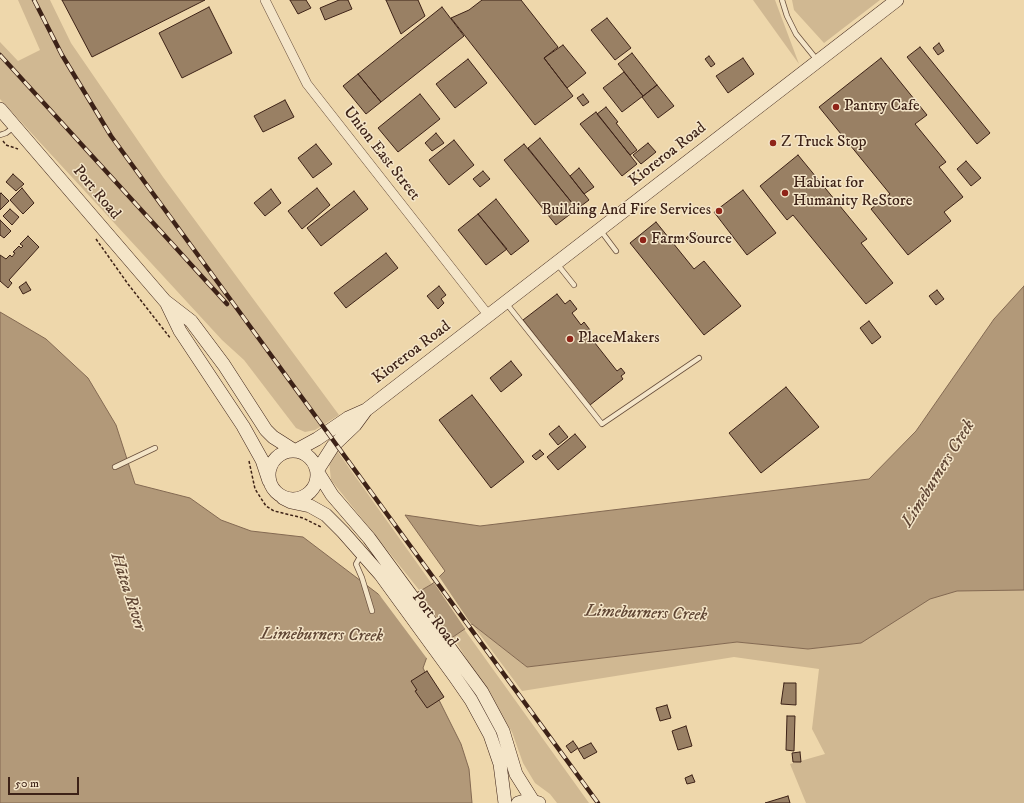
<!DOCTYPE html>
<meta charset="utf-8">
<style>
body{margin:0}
#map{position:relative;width:1024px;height:803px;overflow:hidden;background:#eed7ab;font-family:"IM FELL DW Pica",serif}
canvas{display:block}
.scale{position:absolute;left:8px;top:777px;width:71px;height:18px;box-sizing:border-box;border:2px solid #3d2217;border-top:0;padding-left:5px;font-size:12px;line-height:14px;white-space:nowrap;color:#3d2217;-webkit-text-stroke:3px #f4e5c8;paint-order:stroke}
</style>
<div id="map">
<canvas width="1024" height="803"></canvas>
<div class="scale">50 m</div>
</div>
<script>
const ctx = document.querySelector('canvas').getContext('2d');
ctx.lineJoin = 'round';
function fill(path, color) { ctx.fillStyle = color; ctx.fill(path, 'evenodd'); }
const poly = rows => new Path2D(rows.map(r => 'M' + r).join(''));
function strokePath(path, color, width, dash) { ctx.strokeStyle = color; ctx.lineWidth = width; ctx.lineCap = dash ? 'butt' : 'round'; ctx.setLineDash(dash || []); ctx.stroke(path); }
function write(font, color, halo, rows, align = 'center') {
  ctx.font = font + ' "IM FELL DW Pica",serif'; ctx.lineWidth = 3; ctx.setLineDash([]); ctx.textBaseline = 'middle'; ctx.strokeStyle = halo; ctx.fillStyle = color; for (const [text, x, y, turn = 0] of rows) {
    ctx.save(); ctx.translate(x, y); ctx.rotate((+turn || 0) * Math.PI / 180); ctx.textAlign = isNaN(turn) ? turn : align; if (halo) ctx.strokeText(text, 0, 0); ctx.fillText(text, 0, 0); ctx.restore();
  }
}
fill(poly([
 [18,0,50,0,71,43,163,177,339,415,315,430,305,432,296,428,244,360,222,340,0,99,0,42,18,61,40,50],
 [753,0,775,0,799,64],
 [792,0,880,0,824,43,794,10],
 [335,448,432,584,420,591,331,480,329,461],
 [1024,457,1024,803,806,803,790,764,825,754,812,729,819,669,734,657,522,691,472,624,527,667,737,642,808,649,861,643],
 [464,629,589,803,557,803,550,794,535,783,523,763,512,732,453,637]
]), '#d0b892');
const water = poly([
 [1024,286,1024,590,957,591,930,599,861,643,808,649,737,642,527,667,472,624,428,654,423,668,461,744,469,769,472,803,0,803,0,312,46,339,88,378,116,425,135,484,190,498,221,520,251,531,303,537,390,603,420,591,432,584,445,571,405,515,480,526,869,479,916,431,994,319,1024,286]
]);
fill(water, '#b29979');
strokePath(water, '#836952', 1);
fill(poly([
 [438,575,473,627,472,627,466,630,432,580],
 [375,589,390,600,416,590,453,639,429,656,428,660]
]), '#eed7ab');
const building = poly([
 [62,0,205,0,92,57,62,0],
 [290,0,306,0,311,8,298,14,290,0],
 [339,0,348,0,352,9,325,20,320,8,339,0],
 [386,0,418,0,425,16,401,34,386,0],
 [482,0,521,0,558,47,544,58,573,96,535,125,451,18,469,10,482,0],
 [209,7,232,53,182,78,159,33,209,7],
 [442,7,464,36,381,102,358,74,442,7],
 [607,18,631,48,615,60,591,30,607,18],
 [939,43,944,51,938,55,933,48,939,43],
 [563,45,586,73,567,88,544,58,563,45],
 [920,47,990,133,977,144,907,57,920,47],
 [632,53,657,85,643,96,618,64,632,53],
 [709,56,715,64,711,67,705,59,709,56],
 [743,58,754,74,728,93,716,76,743,58],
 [881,58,927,115,915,124,946,162,939,167,963,197,944,212,951,221,908,255,871,209,890,194,819,107,881,58],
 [468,59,487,83,455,108,436,84,468,59],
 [624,72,643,96,622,112,603,88,624,72],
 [358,74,381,102,366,114,343,86,358,74],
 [657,85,674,106,658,118,642,97,657,85],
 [420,94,440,119,398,152,378,128,420,94],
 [583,94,589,102,583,106,577,98,583,94],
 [285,100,294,117,263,132,254,116,285,100],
 [606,107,618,122,616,123,637,150,630,155,597,114,606,107],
 [596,112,637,164,622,176,580,124,596,112],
 [436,133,444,143,432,151,425,143,436,133],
 [540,138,589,200,577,209,528,148,540,138],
 [454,140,474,165,449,185,429,160,454,140],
 [648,143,656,152,641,164,633,155,648,143],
 [316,144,332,164,313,178,298,158,316,144],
 [524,144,577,209,556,225,504,160,524,144],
 [798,155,867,239,861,243,893,283,866,304,793,215,787,220,760,186,798,155],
 [966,161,981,178,971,186,957,169,966,161],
 [579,168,594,187,584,194,570,176,579,168],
 [483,171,490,179,480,187,473,179,483,171],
 [13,174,24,184,16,191,6,182,13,174],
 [22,188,34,203,23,214,10,200,22,188],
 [317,188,330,205,302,229,288,211,317,188],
 [271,189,281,203,265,216,254,203,271,189],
 [743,190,776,233,747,255,714,212,743,190],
 [354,191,368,209,321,246,307,228,354,191],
 [1,193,9,201,0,210,0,194,1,193],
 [496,199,529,241,511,255,478,214,496,199],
 [10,209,19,217,12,225,3,216,10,209],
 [478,214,507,249,486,265,458,230,478,214],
 [0,220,11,231,4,238,0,235,0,220],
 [656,222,694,269,704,261,741,306,704,335,630,243,656,222],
 [694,231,699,238,692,244,686,238,694,231],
 [28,236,39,247,9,280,12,283,8,288,0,281,0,255,6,259,10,255,12,257,15,253,13,252,19,246,21,248,23,246,20,244,28,236],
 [386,253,398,268,346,308,334,293,386,253],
 [26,282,31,290,23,294,19,287,26,282],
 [439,286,446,295,441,299,444,303,438,309,427,296,439,286],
 [937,290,944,299,936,305,929,296,937,290],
 [557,294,565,304,570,300,577,309,572,313,581,325,584,322,590,330,587,333,617,371,621,368,625,373,621,376,623,379,590,405,523,320,557,294],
 [869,321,881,337,872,344,860,328,869,321],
 [511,361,522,375,501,392,490,378,511,361],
 [786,387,819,427,761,473,729,433,786,387],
 [472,395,524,462,491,488,439,420,472,395],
 [559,426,568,437,558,445,549,434,559,426],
 [575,434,586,447,558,470,547,457,575,434],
 [540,450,544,454,536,460,532,456,540,450],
 [427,671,444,697,427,708,415,691,417,690,411,681,427,671],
 [784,683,796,683,796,705,781,704,784,683],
 [667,705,671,718,660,721,656,708,667,705],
 [787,716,795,716,794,751,786,750,787,716],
 [686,726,692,746,678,750,672,731,686,726],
 [573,741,578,748,571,753,566,746,573,741],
 [591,743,597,752,584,759,578,749,591,743],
 [800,752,801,762,793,762,792,753,800,752],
 [692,775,695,782,687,784,685,778,692,775],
 [788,796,790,803,765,803,788,796]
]);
fill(building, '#998064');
strokePath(building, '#3d2217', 1);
const service = poly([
 [782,0,787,16,796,34,817,60],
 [0,135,6,133,14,127],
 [601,231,616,251],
 [558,265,574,285],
 [506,303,602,424,699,358],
 [115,467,155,448],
 [361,555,356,564,362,578,372,611]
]);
const minor = poly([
 [265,0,307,84,489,316]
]);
const secondary = poly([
 [0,109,165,301,191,321,224,365,266,430,273,437,295,451,317,439,348,418,366,410,897,0],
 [167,304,180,331,243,426,262,460,269,481],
 [366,410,355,425,333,446,317,471,332,495,369,538,482,692,503,731,516,774,533,801],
 '269 475a24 24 0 1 1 48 0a24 24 0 1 1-48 0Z',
 [283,498,291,502,310,506,326,515,343,532,380,574,455,677,471,700,490,735,500,764,505,803],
 [518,803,528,800,539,803]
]);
strokePath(service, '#694f3c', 6);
strokePath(minor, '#694f3c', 10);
strokePath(secondary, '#3d2217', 14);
strokePath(poly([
 [3,141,6,145,18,149],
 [96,239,128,284,171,339],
 [249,461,255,489,266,506,274,511,303,518,321,527]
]), '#3d2217', 1.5, [3, 2]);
strokePath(service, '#f4e5c8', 4.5);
strokePath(minor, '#f4e5c8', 9);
strokePath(secondary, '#f4e5c8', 13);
const rail = poly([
 [34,0,62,55,111,136,598,803],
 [0,55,227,304]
]);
strokePath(rail, '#3d2217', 4.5);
strokePath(rail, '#f4e5c8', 3, [9]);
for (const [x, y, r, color] of [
 [836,107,4,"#8f2418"],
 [773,143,4,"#8f2418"],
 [785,193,4,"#8f2418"],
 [719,211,4,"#8f2418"],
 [643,240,4,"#8f2418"],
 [570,339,4,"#8f2418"]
]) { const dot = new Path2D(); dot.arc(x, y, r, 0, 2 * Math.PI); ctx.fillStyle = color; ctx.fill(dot); strokePath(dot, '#f4e5c8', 1.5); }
write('16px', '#3d2217', '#f4e5c8', [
 ["Pantry Cafe",844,107],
 ["Z Truck Stop",781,143],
 ["Habitat for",793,184],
 ["Humanity ReStore",793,202],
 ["Building And Fire Services",711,211,"right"],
 ["Farm Source",651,240],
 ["PlaceMakers",578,339]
], 'left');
write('16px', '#3d2217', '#f4e5c8', [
 ["Union East Street",381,154,52],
 ["Kioreroa Road",668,155,-38],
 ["Port Road",96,193,50],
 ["Kioreroa Road",412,353,-37],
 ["Port Road",434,620,53]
]);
write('italic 17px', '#604634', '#f4e5c8', [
 ["Limeburners Creek",939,474,-58],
 ["Hātea River",127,592,72],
 ["Limeburners Creek",646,614,2],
 ["Limeburners Creek",322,636,1]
]);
</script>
